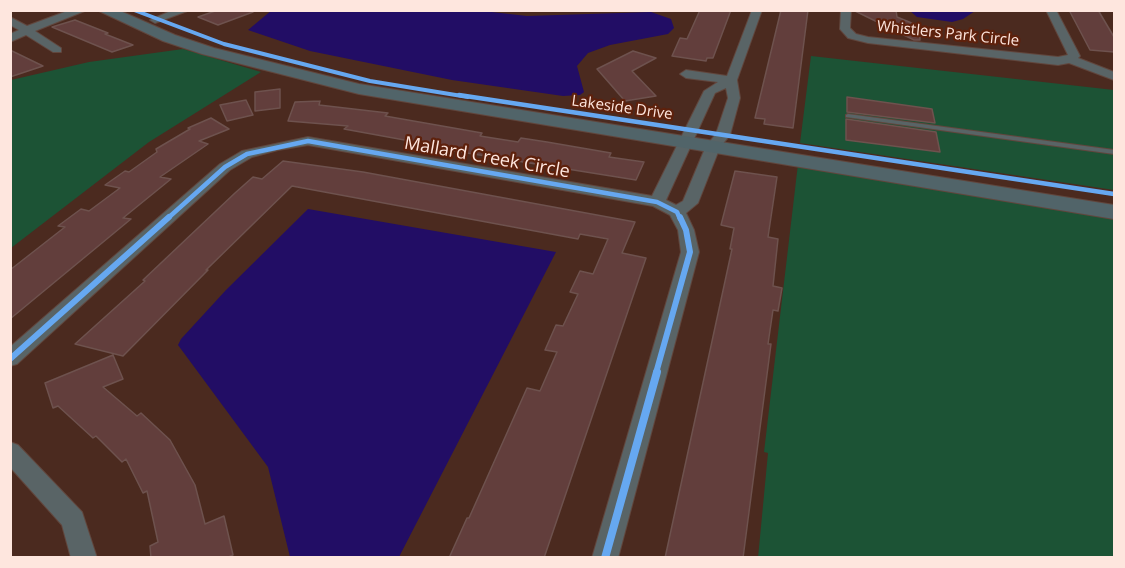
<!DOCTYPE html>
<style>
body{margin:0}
#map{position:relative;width:1125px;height:568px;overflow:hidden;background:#4b2a1f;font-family:"Open Sans",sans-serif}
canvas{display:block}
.frame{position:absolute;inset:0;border:12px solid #fee6de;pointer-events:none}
</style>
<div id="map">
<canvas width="1125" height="568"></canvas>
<div class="frame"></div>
</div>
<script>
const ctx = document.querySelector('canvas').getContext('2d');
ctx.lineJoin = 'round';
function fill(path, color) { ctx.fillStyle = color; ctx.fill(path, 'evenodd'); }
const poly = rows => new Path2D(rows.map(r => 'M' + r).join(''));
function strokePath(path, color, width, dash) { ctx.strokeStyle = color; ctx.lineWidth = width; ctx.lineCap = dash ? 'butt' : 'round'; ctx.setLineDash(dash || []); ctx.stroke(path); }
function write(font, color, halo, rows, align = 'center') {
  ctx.font = font + ' "Open Sans",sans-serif'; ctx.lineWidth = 4.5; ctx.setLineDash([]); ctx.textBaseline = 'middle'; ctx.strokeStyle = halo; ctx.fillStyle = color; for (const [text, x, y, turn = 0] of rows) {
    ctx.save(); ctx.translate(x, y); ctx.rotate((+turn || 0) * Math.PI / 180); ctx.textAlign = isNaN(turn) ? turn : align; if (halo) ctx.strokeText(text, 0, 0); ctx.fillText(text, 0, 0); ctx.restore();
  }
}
fill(poly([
 [183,49,261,72,149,142,11,248,11,80,89,62],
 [811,56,1114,90,1114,190,800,143],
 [798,164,1114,216,1114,557,758,558,768,453,764,452]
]), '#1c5335');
fill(poly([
 [272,10,474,10,527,16,651,12,671,19,674,28,668,34,610,45,588,53,577,66,584,92,580,95,563,96,452,80,310,51,248,30],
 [910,11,910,10,975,11,963,19,952,22,917,17],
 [308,209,556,252,399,557,290,557,268,467,178,345,181,339,226,290]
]), '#220d65');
const building = poly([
 [218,10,252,10,253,12,218,25,198,17,218,10],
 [700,10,731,10,713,58,707,58,706,61,672,56,680,38,687,39,700,10],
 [781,10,808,10,793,128,764,124,765,119,755,118,781,10],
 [853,10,896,10,897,17,919,26,920,40,914,40,853,10],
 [1069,10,1098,10,1114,37,1114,52,1090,50,1069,10],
 [75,20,108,33,105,34,133,45,112,52,52,27,75,20],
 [10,50,43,66,10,77,10,50],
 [633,51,656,58,632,71,656,96,625,101,597,69,633,51],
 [280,89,280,108,255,111,255,92,280,89],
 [847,97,932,109,935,123,847,112,847,97],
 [246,100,253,115,227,121,220,105,246,100],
 [320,101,319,105,388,113,385,116,482,133,480,136,518,142,521,138,547,142,611,153,609,157,644,162,636,180,442,149,443,147,344,129,348,126,288,121,295,102,320,101],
 [211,118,229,129,199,141,208,144,160,177,171,179,123,218,131,219,10,319,10,270,65,227,58,226,81,209,89,211,120,188,105,185,125,171,129,172,157,152,156,149,190,129,188,128,211,118],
 [846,119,936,132,940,152,846,140,846,119],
 [283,161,363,172,635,222,622,253,646,258,544,558,449,558,467,518,469,518,527,388,540,391,557,352,545,350,556,325,563,326,578,294,570,292,580,271,593,274,608,239,580,234,578,239,292,186,206,270,208,270,123,356,75,344,145,281,143,280,235,193,253,177,262,179,283,161],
 [735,171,777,177,768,237,778,239,773,286,782,288,778,311,773,310,768,344,771,344,743,558,665,558,732,249,730,249,734,228,721,225,735,171],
 [113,355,123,379,103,387,137,416,141,413,170,440,195,485,205,524,224,516,233,555,226,558,151,558,150,546,158,542,147,491,143,493,126,459,122,462,96,436,93,438,58,406,53,408,45,383,113,355]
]);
fill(building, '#623e3c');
strokePath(building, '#6e524e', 1.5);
const lane = poly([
 [848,114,1114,150,1114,154,846,117,846,115,848,114]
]);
const street = poly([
 [70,10,87,10,35,31,61,48,61,52,53,52,26,35,10,42,10,34,19,30,10,25,10,17,27,26,70,10],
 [173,10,190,10,155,23,150,20,173,10],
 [752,10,762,10,737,80,740,98,730,135,720,147,698,203,686,213,694,230,699,252,618,558,592,558,681,252,678,230,670,215,653,206,308,145,278,150,252,157,230,170,17,364,10,366,10,347,220,164,242,151,308,137,652,196,704,91,718,82,686,78,680,74,686,70,727,76,752,10],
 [726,88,728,98,716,134,706,146,683,201,676,205,666,200,715,93,726,88],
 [841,10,851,10,850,28,856,34,868,37,1058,57,1068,55,1046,10,1056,10,1080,56,1078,58,1114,72,1114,80,1069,63,1058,65,868,43,848,38,840,29,841,10],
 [10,442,18,445,82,512,97,558,71,558,62,525,10,467,10,442]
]);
const secondary = poly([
 [97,10,118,10,175,35,214,48,359,84,1114,205,1114,219,359,94,202,54,163,41,97,10]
]);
strokePath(lane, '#61463d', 2);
strokePath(street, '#61463d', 2);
strokePath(secondary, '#61463d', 2);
fill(lane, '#596466');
fill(street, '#596466');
fill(secondary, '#516469');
strokePath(poly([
 [134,10,224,44,370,81,468,97]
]), '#66a8f1', 4);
strokePath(poly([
 [459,95,1114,194],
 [167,219,225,167,247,154,308,141,657,202,677,212,680,219]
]), '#66a8f1', 4.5);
strokePath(poly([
 [10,359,169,217],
 [656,373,690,252,686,230,680,217]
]), '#66a8f1', 6);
strokePath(poly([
 [605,558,657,372]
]), '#66a8f1', 8);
write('15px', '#fee6de', '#5e210c', [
 ["Whistlers Park Circle",948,34,6],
 ["Lakeside Drive",622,108,8]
]);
write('18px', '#fee6de', '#5e210c', [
 ["Mallard Creek Circle",487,158,10]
]);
</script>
